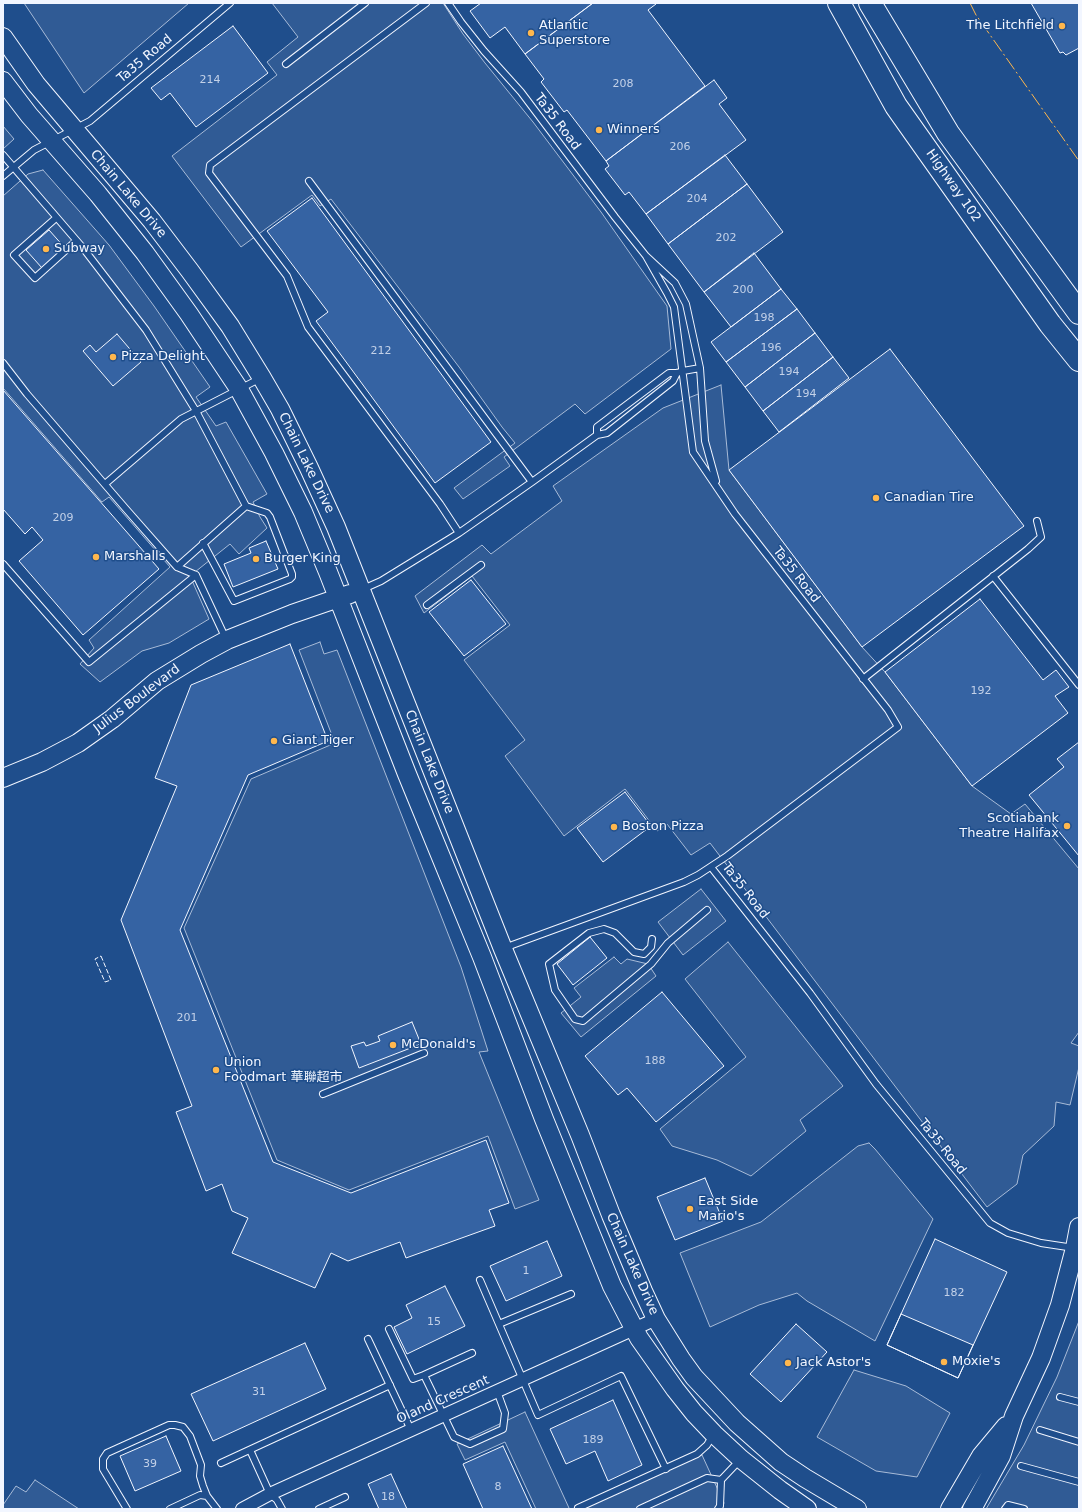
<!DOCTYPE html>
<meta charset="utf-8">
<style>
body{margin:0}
#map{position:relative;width:1082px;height:1512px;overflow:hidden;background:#1f4e8c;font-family:"DejaVu Sans",sans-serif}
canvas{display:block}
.frame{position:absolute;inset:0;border:4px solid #f2f6ff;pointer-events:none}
</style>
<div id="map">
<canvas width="1082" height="1512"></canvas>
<div class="frame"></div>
</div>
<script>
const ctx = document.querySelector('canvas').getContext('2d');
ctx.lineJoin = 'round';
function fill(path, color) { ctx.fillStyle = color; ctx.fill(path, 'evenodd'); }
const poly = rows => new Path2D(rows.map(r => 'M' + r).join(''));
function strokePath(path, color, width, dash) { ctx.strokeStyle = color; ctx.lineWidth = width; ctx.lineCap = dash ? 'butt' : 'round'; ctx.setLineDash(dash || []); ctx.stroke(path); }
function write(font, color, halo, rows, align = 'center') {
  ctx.font = font + ' "DejaVu Sans","Noto Sans SC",sans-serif'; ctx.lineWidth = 3; ctx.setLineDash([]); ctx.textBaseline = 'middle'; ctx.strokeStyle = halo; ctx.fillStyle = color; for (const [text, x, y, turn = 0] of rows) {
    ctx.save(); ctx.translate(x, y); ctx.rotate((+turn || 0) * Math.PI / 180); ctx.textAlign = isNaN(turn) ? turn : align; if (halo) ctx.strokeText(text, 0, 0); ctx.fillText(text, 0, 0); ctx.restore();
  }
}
const built = poly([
 [24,3,189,3,84,93,24,3],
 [272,3,443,3,463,34,485,63,533,122,601,212,667,306,671,349,585,414,575,404,504,457,510,466,463,499,454,488,515,443,502,427,459,367,331,199,320,206,312,195,241,247,172,156,277,75,267,62,298,37,272,3],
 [3,126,14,139,3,149,3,126],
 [43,170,109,245,154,306,210,387,196,397,216,426,226,422,267,494,253,502,260,517,267,528,239,554,230,544,190,576,209,619,169,643,142,651,100,682,80,664,94,648,89,640,170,567,109,497,102,502,3,388,3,196,28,174,43,170],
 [721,385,729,470,862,647,885,672,972,786,1011,814,1025,804,1079,869,1079,1032,1071,1043,1079,1046,1079,1067,1070,1105,1056,1102,1054,1126,1023,1155,1017,1184,987,1207,710,843,691,855,667,824,657,831,625,789,564,836,505,756,525,740,464,660,510,625,472,576,424,613,415,596,482,545,491,554,562,501,553,486,663,408,721,385],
 [320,642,324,654,337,650,461,967,488,1051,479,1052,539,1200,515,1209,488,1136,349,1190,277,1160,184,928,251,779,335,743,299,650,320,642],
 [701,889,726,921,683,955,658,922,701,889],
 [728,942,843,1086,800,1120,806,1131,751,1176,717,1160,672,1146,660,1129,746,1057,685,979,728,942],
 [614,957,621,964,627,959,648,964,656,976,581,1037,561,1013,581,997,574,988,614,957],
 [869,1143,875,1149,933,1219,875,1341,807,1301,797,1293,759,1305,710,1327,680,1253,761,1222,858,1146,869,1143],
 [1079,1321,1079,1509,986,1509,1024,1445,1057,1377,1079,1321],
 [854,1370,906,1386,950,1413,917,1477,876,1471,817,1437,854,1370],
 [525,1412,569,1508,567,1509,536,1509,505,1442,465,1460,457,1444,525,1412],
 [702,1455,724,1503,721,1509,581,1509,702,1455],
 [35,1480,79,1509,3,1509,3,1505,16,1486,26,1492,35,1480]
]);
fill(built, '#305b95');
strokePath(built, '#a8bbd7', 1);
const building = poly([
 [481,3,593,3,525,54,505,27,490,38,470,11,481,3],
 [593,3,655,3,656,4,648,10,705,86,606,161,567,110,564,112,541,82,544,79,525,54,593,3],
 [1031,3,1079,3,1079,48,1066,55,1063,52,1060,53,1031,3],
 [233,26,268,73,196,127,170,93,161,100,151,88,233,26],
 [714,80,727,98,719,104,746,140,646,214,629,192,625,195,605,169,609,166,606,161,714,80],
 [725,155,747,184,668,244,646,214,725,155],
 [747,184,783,232,704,292,668,244,747,184],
 [312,198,491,442,435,483,316,321,328,312,267,231,312,198],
 [49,230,65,248,42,268,26,250,49,230],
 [754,253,781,289,731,327,704,292,754,253],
 [781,289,797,309,726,362,711,342,781,289],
 [797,309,815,333,745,387,726,362,797,309],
 [815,333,833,357,763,411,745,387,815,333],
 [117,334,141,362,113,386,83,351,90,345,96,352,117,334],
 [890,349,1024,526,862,647,729,470,890,349],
 [833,357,849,378,779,432,763,411,833,357],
 [3,390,159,569,83,635,19,561,43,540,32,527,25,534,3,509,3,390],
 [266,541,278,569,233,587,224,564,251,553,249,548,266,541],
 [471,580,506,624,464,656,429,612,471,580],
 [980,599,1043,680,1056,670,1069,687,1055,696,1068,713,972,786,885,672,980,599],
 [290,644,328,741,248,775,180,930,273,1162,351,1193,486,1140,509,1203,489,1210,495,1226,406,1258,400,1242,348,1261,331,1253,315,1288,232,1253,248,1218,232,1211,222,1184,206,1191,176,1112,192,1106,121,920,177,786,155,778,191,685,290,644],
 [1079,742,1079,856,1029,795,1064,767,1057,759,1079,742],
 [625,792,651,826,603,862,577,828,625,792],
 [590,937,607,958,573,985,557,964,590,937],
 [662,992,724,1066,656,1122,627,1088,618,1095,585,1056,662,992],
 [412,1022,421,1044,359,1068,351,1046,364,1042,366,1046,380,1041,378,1036,412,1022],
 [705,1178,723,1221,675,1240,657,1197,705,1178],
 [935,1239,1007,1272,958,1378,887,1345,935,1239],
 [547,1241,562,1276,506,1301,490,1266,547,1241],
 [445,1286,465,1326,407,1354,394,1327,412,1318,406,1305,445,1286],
 [901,1314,973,1345,958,1378,887,1345,901,1314],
 [796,1324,827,1352,781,1402,750,1374,796,1324],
 [305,1343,326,1389,213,1441,191,1394,305,1343],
 [613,1400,642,1465,608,1481,595,1451,566,1464,550,1429,613,1400],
 [166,1436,181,1471,135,1491,120,1456,166,1436],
 [503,1446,532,1509,483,1509,463,1464,503,1446],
 [391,1474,407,1509,379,1509,368,1484,391,1474]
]);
fill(building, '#3563a3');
strokePath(building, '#f2f6ff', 1);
const lane = poly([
 [426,3,210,165,209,173,287,276,308,327,440,504,459,533],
 [448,3,461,22,484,51,521,92,615,217,646,256,675,283,686,304,700,368,705,441,716,481],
 [286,64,365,3],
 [3,155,83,248,146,330,196,411,246,506,177,567],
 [3,176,34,150,90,121,230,3],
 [309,181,532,482],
 [56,218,14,255,35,278,76,241],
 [3,363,27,394,126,509,177,567,196,575,226,639],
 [597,435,597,427,669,373,677,373,683,371,700,368],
 [105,484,181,419,261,378],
 [203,543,234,601,290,579,292,577,292,574,270,517,267,513,246,506],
 [3,564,89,662,196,575],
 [993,576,1079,685],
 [363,589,381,581,459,533,532,482,597,435,607,433,673,381,677,373],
 [427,605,481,565],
 [863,679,1028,549,1041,537,1037,521],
 [711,867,810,993,876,1084,990,1223,1008,1233,1041,1243,1074,1248],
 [652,939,651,947,644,954,634,952,615,933,604,929,589,933,549,964,555,990,575,1019,583,1021,651,964,668,943,707,910],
 [504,948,684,882,698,875,727,856,898,727,888,710,735,514,693,452,674,307,667,293,646,256],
 [323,1094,424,1053],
 [480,1280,538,1415,621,1376,666,1469],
 [499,1324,571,1294],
 [389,1329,413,1379,424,1375],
 [368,1339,411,1430],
 [472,1353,424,1375,454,1437,470,1444,503,1429,505,1413,497,1391],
 [1060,1397,1079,1402],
 [1040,1430,1079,1442],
 [250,1450,270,1494,277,1500,282,1509],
 [221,1463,390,1385],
 [1021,1466,1079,1482],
 [578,1508,697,1454,707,1445,713,1435],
 [127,1509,103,1469,103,1459,107,1453,169,1425,175,1425,183,1427,190,1436,201,1465,200,1476,203,1486,207,1496,217,1509],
 [170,1509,200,1495,207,1496],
 [319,1509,345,1497],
 [640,1509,707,1478,721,1480],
 [718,1509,720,1506,721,1480,739,1461],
 [1005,1509,1008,1505,1024,1509]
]);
const street = poly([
 [242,1509,270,1494,656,1319]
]);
const secondary = poly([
 [3,37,36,84,152,221,190,271,230,326,262,378,280,409,309,468,336,527,503,949,580,1135,611,1215,643,1291,656,1319,681,1359,694,1377,737,1423,781,1462,805,1478,857,1509],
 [3,81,29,115,98,194,145,253,189,314,239,389,274,453,303,512,328,572,407,774,482,957,544,1119,612,1286,639,1338,675,1389,694,1413,714,1434,741,1459,780,1490,807,1509],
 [3,778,42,762,78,743,112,719,157,681,201,654,227,640,292,614,350,594],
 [950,1509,981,1456,1006,1426],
 [972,1509,1001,1456,1014,1416,1041,1358,1060,1305,1075,1248,1079,1227]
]);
const highway = poly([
 [839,3,896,106,1050,324,1079,360],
 [870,3,948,133,1079,313]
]);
strokePath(lane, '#f2f6ff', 8);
strokePath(street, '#f2f6ff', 14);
strokePath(secondary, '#f2f6ff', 20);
strokePath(highway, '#f2f6ff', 24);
strokePath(lane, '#1f4e8c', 6);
strokePath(street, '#1f4e8c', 12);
strokePath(secondary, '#1f4e8c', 18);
strokePath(highway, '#1f4e8c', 22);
strokePath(poly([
 [101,956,111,980,105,982,95,959,101,956]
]), '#f2f6ff', 1, [5, 2]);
strokePath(poly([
 [970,3,976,15,1079,161]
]), '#ffb74d', 1, [14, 3, 2, 3]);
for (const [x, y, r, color] of [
 [1062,26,4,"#ffb74d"],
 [531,33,4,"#ffb74d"],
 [599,130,4,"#ffb74d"],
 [46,249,4,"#ffb74d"],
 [113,357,4,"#ffb74d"],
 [876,498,4,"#ffb74d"],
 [96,557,4,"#ffb74d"],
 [256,559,4,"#ffb74d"],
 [274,741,4,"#ffb74d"],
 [1067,826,4,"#ffb74d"],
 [614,827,4,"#ffb74d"],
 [393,1045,4,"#ffb74d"],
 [216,1070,4,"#ffb74d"],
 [690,1209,4,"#ffb74d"],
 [944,1362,4,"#ffb74d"],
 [788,1363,4,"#ffb74d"]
]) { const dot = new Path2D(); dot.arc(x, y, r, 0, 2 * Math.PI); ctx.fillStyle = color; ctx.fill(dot); strokePath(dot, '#1f4e8c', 1.5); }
write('11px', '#c3d1e8', null, [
 ["214",210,80],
 ["208",623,84],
 ["206",680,147],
 ["204",697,199],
 ["202",726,238],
 ["200",743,290],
 ["198",764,318],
 ["196",771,348],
 ["212",381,351],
 ["194",789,372],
 ["194",806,394],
 ["209",63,518],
 ["192",981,691],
 ["201",187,1018],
 ["188",655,1061],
 ["1",526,1271],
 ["182",954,1293],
 ["15",434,1322],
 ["31",259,1392],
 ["189",593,1440],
 ["39",150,1464],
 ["8",498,1487],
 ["18",388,1497]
]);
write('13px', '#f2f6ff', '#1f4e8c', [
 ["Atlantic",539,26],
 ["Superstore",539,41],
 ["The Litchfield",1054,26,"right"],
 ["Winners",607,130],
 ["Subway",54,249],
 ["Pizza Delight",121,357],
 ["Canadian Tire",884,498],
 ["Marshalls",104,557],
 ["Burger King",264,559],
 ["Giant Tiger",282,741],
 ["Scotiabank",1059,819,"right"],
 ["Theatre Halifax",1059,834,"right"],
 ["Boston Pizza",622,827],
 ["McDonald's",401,1045],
 ["Union",224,1063],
 ["Foodmart 華聯超市",224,1078],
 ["East Side",698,1202],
 ["Mario's",698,1217],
 ["Moxie's",952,1362],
 ["Jack Astor's",796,1363]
], 'left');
write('13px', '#f2f6ff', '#1f4e8c', [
 ["Ta35 Road",145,59,-40],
 ["Ta35 Road",557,122,53],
 ["Highway 102",953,186,55],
 ["Chain Lake Drive",128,194,50],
 ["Chain Lake Drive",306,463,64],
 ["Ta35 Road",796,575,52],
 ["Julius Boulevard",137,699,-37],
 ["Chain Lake Drive",429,762,68],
 ["Ta35 Road",745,891,52],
 ["Ta35 Road",942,1147,51],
 ["Chain Lake Drive",632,1264,66],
 ["Oland Crescent",443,1400,-24]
]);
</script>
